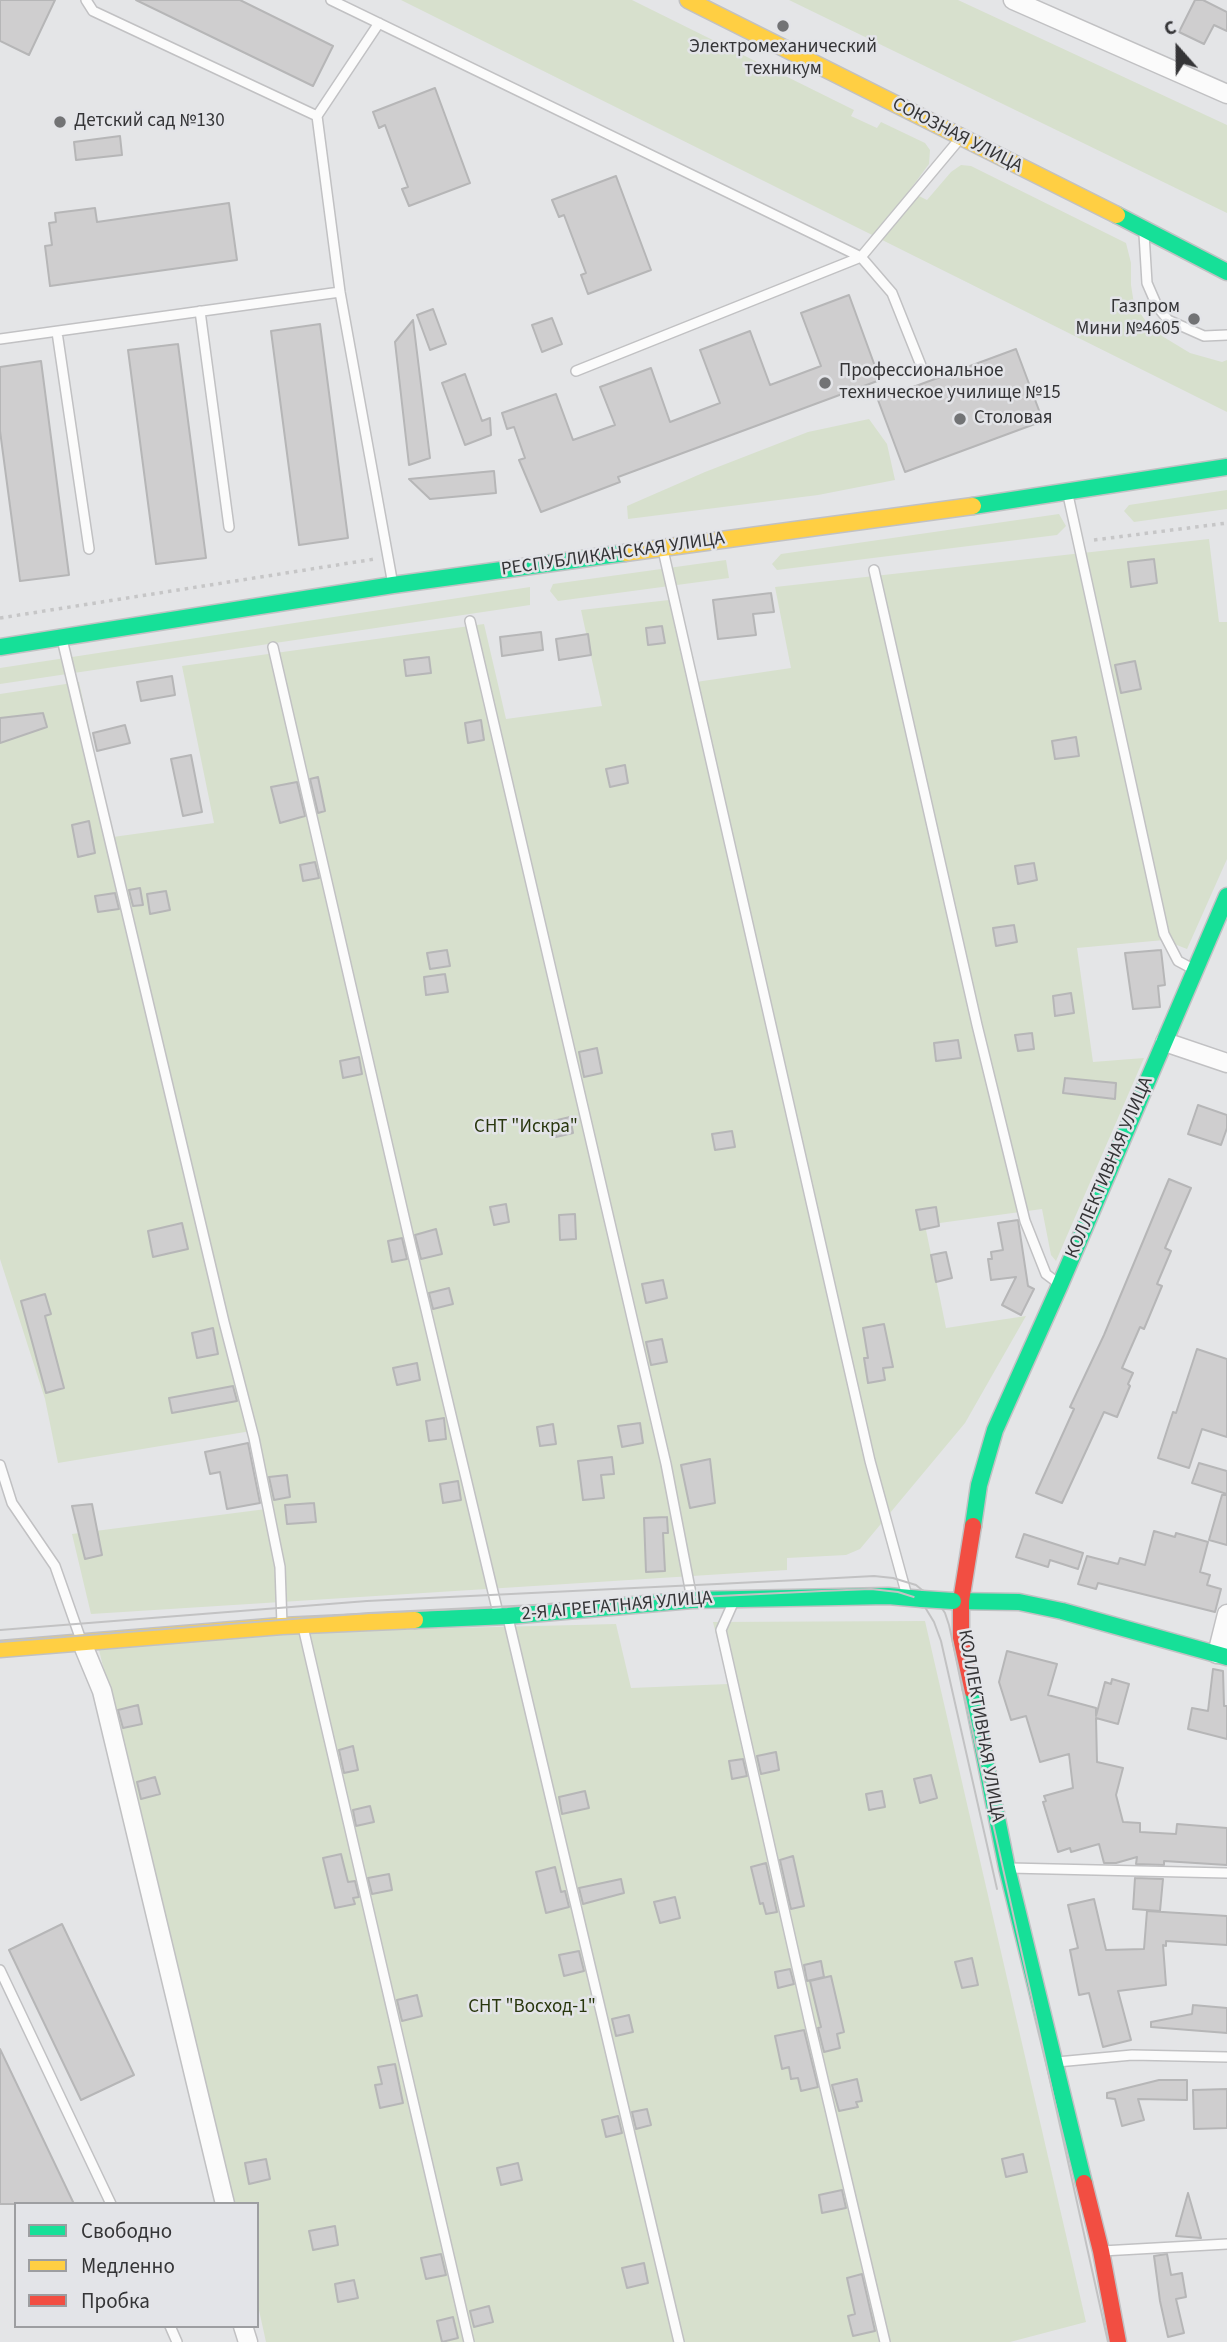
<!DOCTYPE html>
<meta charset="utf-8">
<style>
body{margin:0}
#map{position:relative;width:1227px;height:2342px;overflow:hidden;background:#e4e5e7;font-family:"Source Sans 3",sans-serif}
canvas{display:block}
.legend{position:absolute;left:14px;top:2202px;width:245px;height:126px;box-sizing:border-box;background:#e3e4e8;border:2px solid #9d9ea1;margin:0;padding:9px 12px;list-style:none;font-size:21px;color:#353537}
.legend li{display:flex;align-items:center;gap:14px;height:35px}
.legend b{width:35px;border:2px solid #9d9ea1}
.north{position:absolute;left:1143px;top:14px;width:70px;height:70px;-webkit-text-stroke:5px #e3e4e8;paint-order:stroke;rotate:339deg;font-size:19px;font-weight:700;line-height:28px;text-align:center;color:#353537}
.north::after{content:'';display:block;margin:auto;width:24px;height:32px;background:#353537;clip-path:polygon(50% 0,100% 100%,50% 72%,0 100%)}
</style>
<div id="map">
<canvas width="1227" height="2342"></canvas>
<ul class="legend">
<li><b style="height:9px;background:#16e098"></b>Свободно</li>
<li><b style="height:9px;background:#ffcf43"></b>Медленно</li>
<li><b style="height:9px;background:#f24e42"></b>Пробка</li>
</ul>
<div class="north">С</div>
</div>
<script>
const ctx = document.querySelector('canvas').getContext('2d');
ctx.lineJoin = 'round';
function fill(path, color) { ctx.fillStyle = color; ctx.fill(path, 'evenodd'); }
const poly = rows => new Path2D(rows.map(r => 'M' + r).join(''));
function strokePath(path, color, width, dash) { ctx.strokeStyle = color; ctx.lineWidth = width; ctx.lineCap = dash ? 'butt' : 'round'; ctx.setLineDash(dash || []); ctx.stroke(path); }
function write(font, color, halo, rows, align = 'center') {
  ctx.font = font + ' "Source Sans 3",sans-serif'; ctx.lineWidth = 5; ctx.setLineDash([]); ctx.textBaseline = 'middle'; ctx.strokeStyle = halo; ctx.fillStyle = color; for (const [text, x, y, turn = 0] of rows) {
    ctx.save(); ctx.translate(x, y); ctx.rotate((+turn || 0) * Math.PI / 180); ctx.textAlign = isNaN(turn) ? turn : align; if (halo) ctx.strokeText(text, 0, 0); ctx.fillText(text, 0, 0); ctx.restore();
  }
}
fill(poly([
 [401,0,632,0,854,110,851,116,877,128,881,122,925,143,930,150,929,164,909,191,927,200,951,172,961,165,971,166,1126,243,1131,263,1131,285,1134,304,1145,320,1162,336,1190,353,1222,362,1227,360,1227,412],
 [789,0,958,0,1227,125,1227,213],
 [869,419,887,444,895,480,818,495,628,519,627,506,705,472,808,432],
 [1227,490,1227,509,1134,522,1124,511,1129,505],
 [1059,514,1066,526,1057,535,777,570,772,564,781,554],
 [1209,539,1219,622,1227,622,1227,859,1187,949,1164,940,1077,948,1093,1062,1144,1058,1056,1261,1051,1255,1042,1209,925,1225,946,1328,1026,1316,965,1423,860,1549,846,1555,787,1558,787,1570,91,1614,72,1534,266,1509,251,1431,58,1463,45,1399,0,1259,0,694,79,682,113,837,214,823,182,666,484,624,506,719,602,706,581,610,678,599,696,682,791,668,775,587],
 [726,560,729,578,558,601,550,591,553,584],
 [530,587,530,605,0,684,0,668],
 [925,1621,1086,2322,1010,2342,266,2342,257,2301,257,2204,235,2204,99,1650,297,1632,616,1624,631,1688,728,1684,713,1622]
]), '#d7e0cd');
const building = poly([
 [0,0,55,0,29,55,0,41,0,0],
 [136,0,240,0,333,46,313,86,136,0],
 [1195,0,1203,0,1227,12,1227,31,1214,25,1204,44,1179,32,1195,0],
 [435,88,470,183,409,206,402,189,408,187,385,125,379,128,373,112,435,88],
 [120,136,122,155,76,160,74,142,120,136],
 [616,176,651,270,588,294,581,275,586,273,564,215,559,217,552,200,616,176],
 [229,203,237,260,50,286,45,246,52,245,49,223,56,222,55,213,95,208,97,222,229,203],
 [849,295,880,380,618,477,620,482,541,512,519,460,525,458,514,427,507,429,502,413,556,394,573,440,615,425,600,387,651,368,670,422,720,403,700,350,750,331,770,385,821,366,801,313,849,295],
 [433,309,446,344,430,350,417,315,433,309],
 [552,318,562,344,542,352,532,325,552,318],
 [413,320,430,458,409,465,395,342,413,320],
 [320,324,348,538,299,545,271,331,320,324],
 [178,344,206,558,156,564,128,350,178,344],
 [1016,349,1043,421,905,472,878,400,1016,349],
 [41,361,69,575,20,581,0,431,0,367,41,361],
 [465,374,482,421,490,418,491,435,465,445,442,383,465,374],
 [494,471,496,493,430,499,409,479,494,471],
 [1154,559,1157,583,1131,587,1128,562,1154,559],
 [771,593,774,612,753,614,756,635,718,639,713,600,771,593],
 [662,626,665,643,648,645,646,628,662,626],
 [541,632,543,650,502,656,500,637,541,632],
 [588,634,591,655,559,660,556,639,588,634],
 [429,657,431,673,406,676,404,660,429,657],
 [1135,661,1141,689,1121,693,1115,665,1135,661],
 [172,676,175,695,141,701,137,682,172,676],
 [43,713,47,727,0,743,0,718,43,713],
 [481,720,484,740,468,743,465,723,481,720],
 [125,725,130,743,97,751,93,733,125,725],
 [1076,737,1079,756,1055,759,1052,741,1076,737],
 [191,755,202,812,183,816,171,759,191,755],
 [625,765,628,783,610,787,606,769,625,765],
 [318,777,325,811,318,813,310,779,318,777],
 [297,782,305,816,280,823,271,787,297,782],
 [89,821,95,853,78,857,72,825,89,821],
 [315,862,319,878,303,881,300,865,315,862],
 [1034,863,1037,880,1018,884,1015,866,1034,863],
 [140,888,143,905,133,906,129,890,140,888],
 [166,891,170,910,150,914,147,894,166,891],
 [115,893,119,909,98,912,95,896,115,893],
 [1014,925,1017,942,996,946,993,928,1014,925],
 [447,950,450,966,430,969,427,953,447,950],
 [1161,950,1165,985,1158,986,1160,1007,1133,1009,1125,953,1161,950],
 [445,974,448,992,426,995,424,977,445,974],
 [1071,993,1074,1013,1055,1016,1053,996,1071,993],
 [1032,1033,1034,1049,1018,1051,1015,1035,1032,1033],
 [958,1040,961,1058,936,1061,934,1043,958,1040],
 [597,1048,602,1073,584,1077,579,1052,597,1048],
 [359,1057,362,1074,343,1078,340,1061,359,1057],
 [1065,1078,1116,1083,1115,1099,1063,1093,1065,1078],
 [1198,1105,1227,1115,1227,1128,1221,1145,1188,1134,1198,1105],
 [570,1117,573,1133,556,1137,553,1121,570,1117],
 [732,1131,735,1147,715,1150,712,1134,732,1131],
 [1169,1179,1191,1188,1165,1248,1171,1251,1157,1284,1162,1286,1144,1329,1140,1327,1122,1368,1133,1373,1128,1384,1130,1386,1117,1417,1104,1412,1062,1503,1036,1493,1074,1409,1070,1407,1104,1335,1169,1179],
 [506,1204,509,1222,494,1225,490,1207,506,1204],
 [936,1207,939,1226,920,1230,916,1210,936,1207],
 [575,1214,576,1239,560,1240,559,1215,575,1214],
 [1018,1220,1028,1286,1034,1289,1021,1315,1002,1305,1016,1277,991,1280,988,1259,992,1259,991,1252,1003,1250,998,1223,1018,1220],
 [182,1223,188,1249,153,1257,148,1231,182,1223],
 [436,1229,442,1254,421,1259,415,1235,436,1229],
 [402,1238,407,1259,392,1262,388,1241,402,1238],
 [946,1252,952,1278,936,1282,931,1255,946,1252],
 [663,1280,667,1298,646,1303,642,1284,663,1280],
 [449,1288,453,1304,433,1309,429,1293,449,1288],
 [45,1294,51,1314,45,1316,64,1388,46,1393,21,1301,45,1294],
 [884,1324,893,1367,883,1368,885,1380,868,1383,864,1358,868,1358,863,1328,884,1324],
 [213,1328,218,1354,197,1358,192,1333,213,1328],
 [662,1339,667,1362,651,1365,646,1342,662,1339],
 [1197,1349,1227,1359,1227,1437,1202,1429,1189,1468,1158,1458,1173,1412,1176,1413,1197,1349],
 [417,1363,420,1380,397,1385,393,1368,417,1363],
 [233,1386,237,1401,172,1413,169,1398,233,1386],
 [444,1418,446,1439,429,1441,426,1421,444,1418],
 [640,1423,643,1443,622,1447,618,1426,640,1423],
 [553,1424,556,1444,540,1446,537,1427,553,1424],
 [248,1443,260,1503,227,1509,220,1472,210,1474,205,1452,248,1443],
 [612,1457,614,1474,601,1475,604,1498,583,1500,578,1461,612,1457],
 [710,1459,715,1503,690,1508,681,1465,710,1459],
 [1199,1463,1227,1471,1227,1494,1192,1483,1199,1463],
 [287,1475,290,1497,274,1500,269,1477,287,1475],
 [458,1481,461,1500,443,1503,440,1484,458,1481],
 [1222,1495,1227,1495,1227,1545,1209,1540,1222,1495],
 [314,1503,316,1522,287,1524,285,1505,314,1503],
 [92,1504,102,1555,85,1559,72,1506,92,1504],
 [667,1517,668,1533,663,1533,665,1571,646,1572,644,1518,667,1517],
 [1154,1531,1175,1537,1176,1533,1208,1542,1200,1572,1210,1575,1207,1585,1221,1589,1215,1612,1098,1583,1096,1589,1078,1584,1087,1556,1118,1564,1120,1558,1145,1565,1154,1531],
 [1024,1534,1083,1553,1078,1569,1050,1560,1048,1567,1016,1557,1024,1534],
 [1007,1651,1057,1664,1048,1695,1096,1708,1096,1716,1105,1682,1111,1684,1112,1679,1129,1684,1118,1724,1096,1718,1097,1762,1123,1768,1116,1795,1123,1822,1140,1823,1140,1832,1176,1834,1177,1824,1227,1828,1227,1865,1164,1861,1164,1865,1136,1864,1137,1857,1116,1863,1104,1863,1099,1844,1071,1852,1070,1848,1058,1852,1043,1802,1046,1801,1044,1796,1073,1788,1069,1754,1040,1762,1026,1716,1011,1720,999,1682,1007,1651],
 [1213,1669,1223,1671,1224,1706,1227,1706,1227,1739,1188,1729,1192,1708,1208,1711,1213,1669],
 [138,1705,142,1724,123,1728,118,1710,138,1705],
 [353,1746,358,1770,344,1773,339,1750,353,1746],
 [776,1752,779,1770,761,1774,757,1756,776,1752],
 [743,1759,747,1776,732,1779,729,1761,743,1759],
 [931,1775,937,1798,920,1803,914,1779,931,1775],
 [155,1777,160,1794,141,1799,137,1782,155,1777],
 [585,1791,589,1808,562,1814,559,1797,585,1791],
 [882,1791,885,1807,869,1810,866,1794,882,1791],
 [370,1806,374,1822,356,1826,353,1810,370,1806],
 [341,1854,348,1882,355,1881,359,1897,353,1898,355,1904,335,1908,323,1858,341,1854],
 [793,1856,804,1906,791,1909,780,1860,793,1856],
 [766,1863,777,1912,766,1914,763,1903,760,1904,751,1867,766,1863],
 [555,1867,561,1892,565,1891,569,1907,546,1913,536,1872,555,1867],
 [389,1874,392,1890,372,1894,368,1878,389,1874],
 [1135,1878,1163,1879,1160,1911,1133,1909,1135,1878],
 [621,1879,624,1893,583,1904,579,1888,621,1879],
 [675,1897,680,1918,660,1923,654,1902,675,1897],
 [1094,1899,1106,1950,1144,1949,1147,1911,1227,1916,1227,1945,1166,1941,1166,1946,1163,1945,1166,1985,1118,1991,1131,2040,1103,2047,1089,1993,1079,1995,1070,1950,1078,1948,1068,1905,1094,1899],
 [62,1924,134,2075,81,2100,9,1950,62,1924],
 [579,1951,584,1971,564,1976,559,1955,579,1951],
 [972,1958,978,1985,962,1988,955,1962,972,1958],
 [821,1961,824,1977,807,1981,804,1965,821,1961],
 [790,1969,794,1984,778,1988,775,1972,790,1969],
 [831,1976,844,2032,837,2034,840,2048,824,2052,818,2028,821,2027,810,1981,831,1976],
 [417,1995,422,2016,402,2021,397,2000,417,1995],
 [1193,2005,1227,2008,1227,2033,1151,2027,1151,2022,1192,2014,1193,2005],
 [629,2015,633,2032,616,2036,612,2019,629,2015],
 [804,2030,818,2087,801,2091,798,2078,791,2079,789,2067,782,2069,775,2036,804,2030],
 [0,2049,74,2204,0,2204,0,2049],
 [395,2064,403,2103,380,2108,375,2085,382,2084,378,2067,395,2064],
 [857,2079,862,2101,856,2102,858,2107,839,2111,832,2085,857,2079],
 [1159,2080,1187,2080,1187,2100,1138,2099,1144,2120,1122,2126,1115,2099,1107,2098,1107,2093,1159,2080],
 [1227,2089,1227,2128,1194,2129,1193,2090,1227,2089],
 [647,2109,651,2125,636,2129,632,2112,647,2109],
 [618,2116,622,2133,606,2137,602,2120,618,2116],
 [1023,2154,1027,2172,1006,2177,1002,2159,1023,2154],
 [266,2159,270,2179,249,2184,245,2163,266,2159],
 [518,2163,522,2180,501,2185,497,2168,518,2163],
 [842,2190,846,2208,822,2213,819,2195,842,2190],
 [1188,2193,1201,2238,1176,2236,1188,2193],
 [335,2226,338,2245,313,2250,309,2231,335,2226],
 [441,2254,446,2275,426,2279,421,2258,441,2254],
 [1167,2254,1171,2275,1182,2273,1186,2297,1176,2299,1184,2333,1168,2337,1160,2301,1154,2256,1167,2254],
 [644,2263,648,2283,627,2288,622,2268,644,2263],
 [862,2274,875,2331,853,2336,848,2316,855,2314,847,2278,862,2274],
 [354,2280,358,2298,338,2302,335,2284,354,2280],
 [489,2306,493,2322,474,2327,470,2311,489,2306],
 [453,2317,458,2338,442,2342,437,2321,453,2317]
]);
fill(building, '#cfcecf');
strokePath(building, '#b6b6b7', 2);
const lane = poly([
 [86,0,93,11,317,116],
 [331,0,861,257,958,141],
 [379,23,317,116,340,292,393,585],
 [1144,234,1147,283,1157,306,1168,320,1204,336,1227,335],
 [200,311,229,527],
 [57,332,89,549],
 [0,339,340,292],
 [576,371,861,257,892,293,922,368],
 [1068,495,1164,934,1178,961,1193,969],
 [663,550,870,1461,907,1596],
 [874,570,977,1025,1025,1221,1046,1274,1058,1283],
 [470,621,666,1464,692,1599],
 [62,639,224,1322,254,1438,280,1567,282,1625],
 [273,647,408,1234,498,1613],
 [0,1465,12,1503,55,1566,81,1640],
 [733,1603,721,1630,809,2020,885,2342],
 [508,1618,679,2342],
 [303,1627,469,2342],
 [1009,1868,1227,1873],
 [0,1970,111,2204],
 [1057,2062,1132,2055,1227,2057],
 [1102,2251,1227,2244],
 [170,2326,177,2342]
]);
const street = poly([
 [1013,0,1227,94],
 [1165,1042,1227,1063],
 [82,1643,102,1691,225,2204],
 [1217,1654,1227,1614],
 [243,2326,248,2342]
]);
const fast = poly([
 [1117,215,1227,272],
 [973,506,1227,467],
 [0,647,393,585,625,553],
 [973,1526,979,1485,995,1430,1060,1285,1227,896],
 [953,1601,1019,1602,1062,1611,1227,1657],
 [415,1620,508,1616,692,1600,888,1596,922,1599],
 [971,1689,1007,1868,1084,2183]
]);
const slow = poly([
 [688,0,1117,215],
 [625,553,973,506],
 [0,1649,282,1626,415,1620]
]);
const jam = poly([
 [971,1689,961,1640,961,1601,973,1526],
 [1084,2183,1101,2251,1118,2342]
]);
strokePath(lane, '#c1c1c3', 12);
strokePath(street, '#c1c1c3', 21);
strokePath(fast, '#c1c1c3', 19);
strokePath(slow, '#c1c1c3', 19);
strokePath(jam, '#c1c1c3', 19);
strokePath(poly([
 [1094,540,1227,523],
 [0,618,375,559]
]), '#c6c6c7', 3.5, [3.5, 5]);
strokePath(lane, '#fbfbfb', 9);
strokePath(street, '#fbfbfb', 18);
strokePath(fast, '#16e098', 16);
strokePath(slow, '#ffcf43', 16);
strokePath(jam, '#f24e42', 16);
strokePath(poly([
 [0,1630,367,1601,799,1580,874,1576,893,1578,916,1585,939,1604,945,1613,949,1625,1108,2342],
 [0,1642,369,1613,822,1591,871,1589,898,1592,920,1599,934,1622,941,1641,997,1889]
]), '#c2c2c3', 2);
const fastBridge = poly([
 [922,1599,953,1601]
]);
strokePath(fastBridge, '#c1c1c3', 19, []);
strokePath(fastBridge, '#16e098', 16);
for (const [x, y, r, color] of [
 [783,26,7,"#727375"],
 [60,122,7,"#727375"],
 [1194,319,7,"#727375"],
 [825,383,7,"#727375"],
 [960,419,7,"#727375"]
]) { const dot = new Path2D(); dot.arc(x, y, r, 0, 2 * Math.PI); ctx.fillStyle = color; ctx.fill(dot); strokePath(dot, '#e3e4e8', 2.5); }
write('19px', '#353537', '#e3e4e8', [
 ["Электромеханический",783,48,"center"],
 ["техникум",783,70,"center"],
 ["Детский сад №130",74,122],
 ["Газпром",1180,308,"right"],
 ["Мини №4605",1180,330,"right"],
 ["Профессиональное",839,372],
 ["техническое училище №15",839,394],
 ["Столовая",974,419]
], 'left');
write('19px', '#353537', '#e3e4e8', [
 ["СОЮЗНАЯ УЛИЦА",957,136,27],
 ["РЕСПУБЛИКАНСКАЯ УЛИЦА",613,555,-8],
 ["КОЛЛЕКТИВНАЯ УЛИЦА",1110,1168,-67],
 ["2-Я АГРЕГАТНАЯ УЛИЦА",617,1607,-5],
 ["КОЛЛЕКТИВНАЯ УЛИЦА",980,1726,80]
]);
write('19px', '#29370e', '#e3e4e8', [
 ["СНТ \"Искра\"",526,1128],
 ["СНТ \"Восход-1\"",532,2008]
]);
</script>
